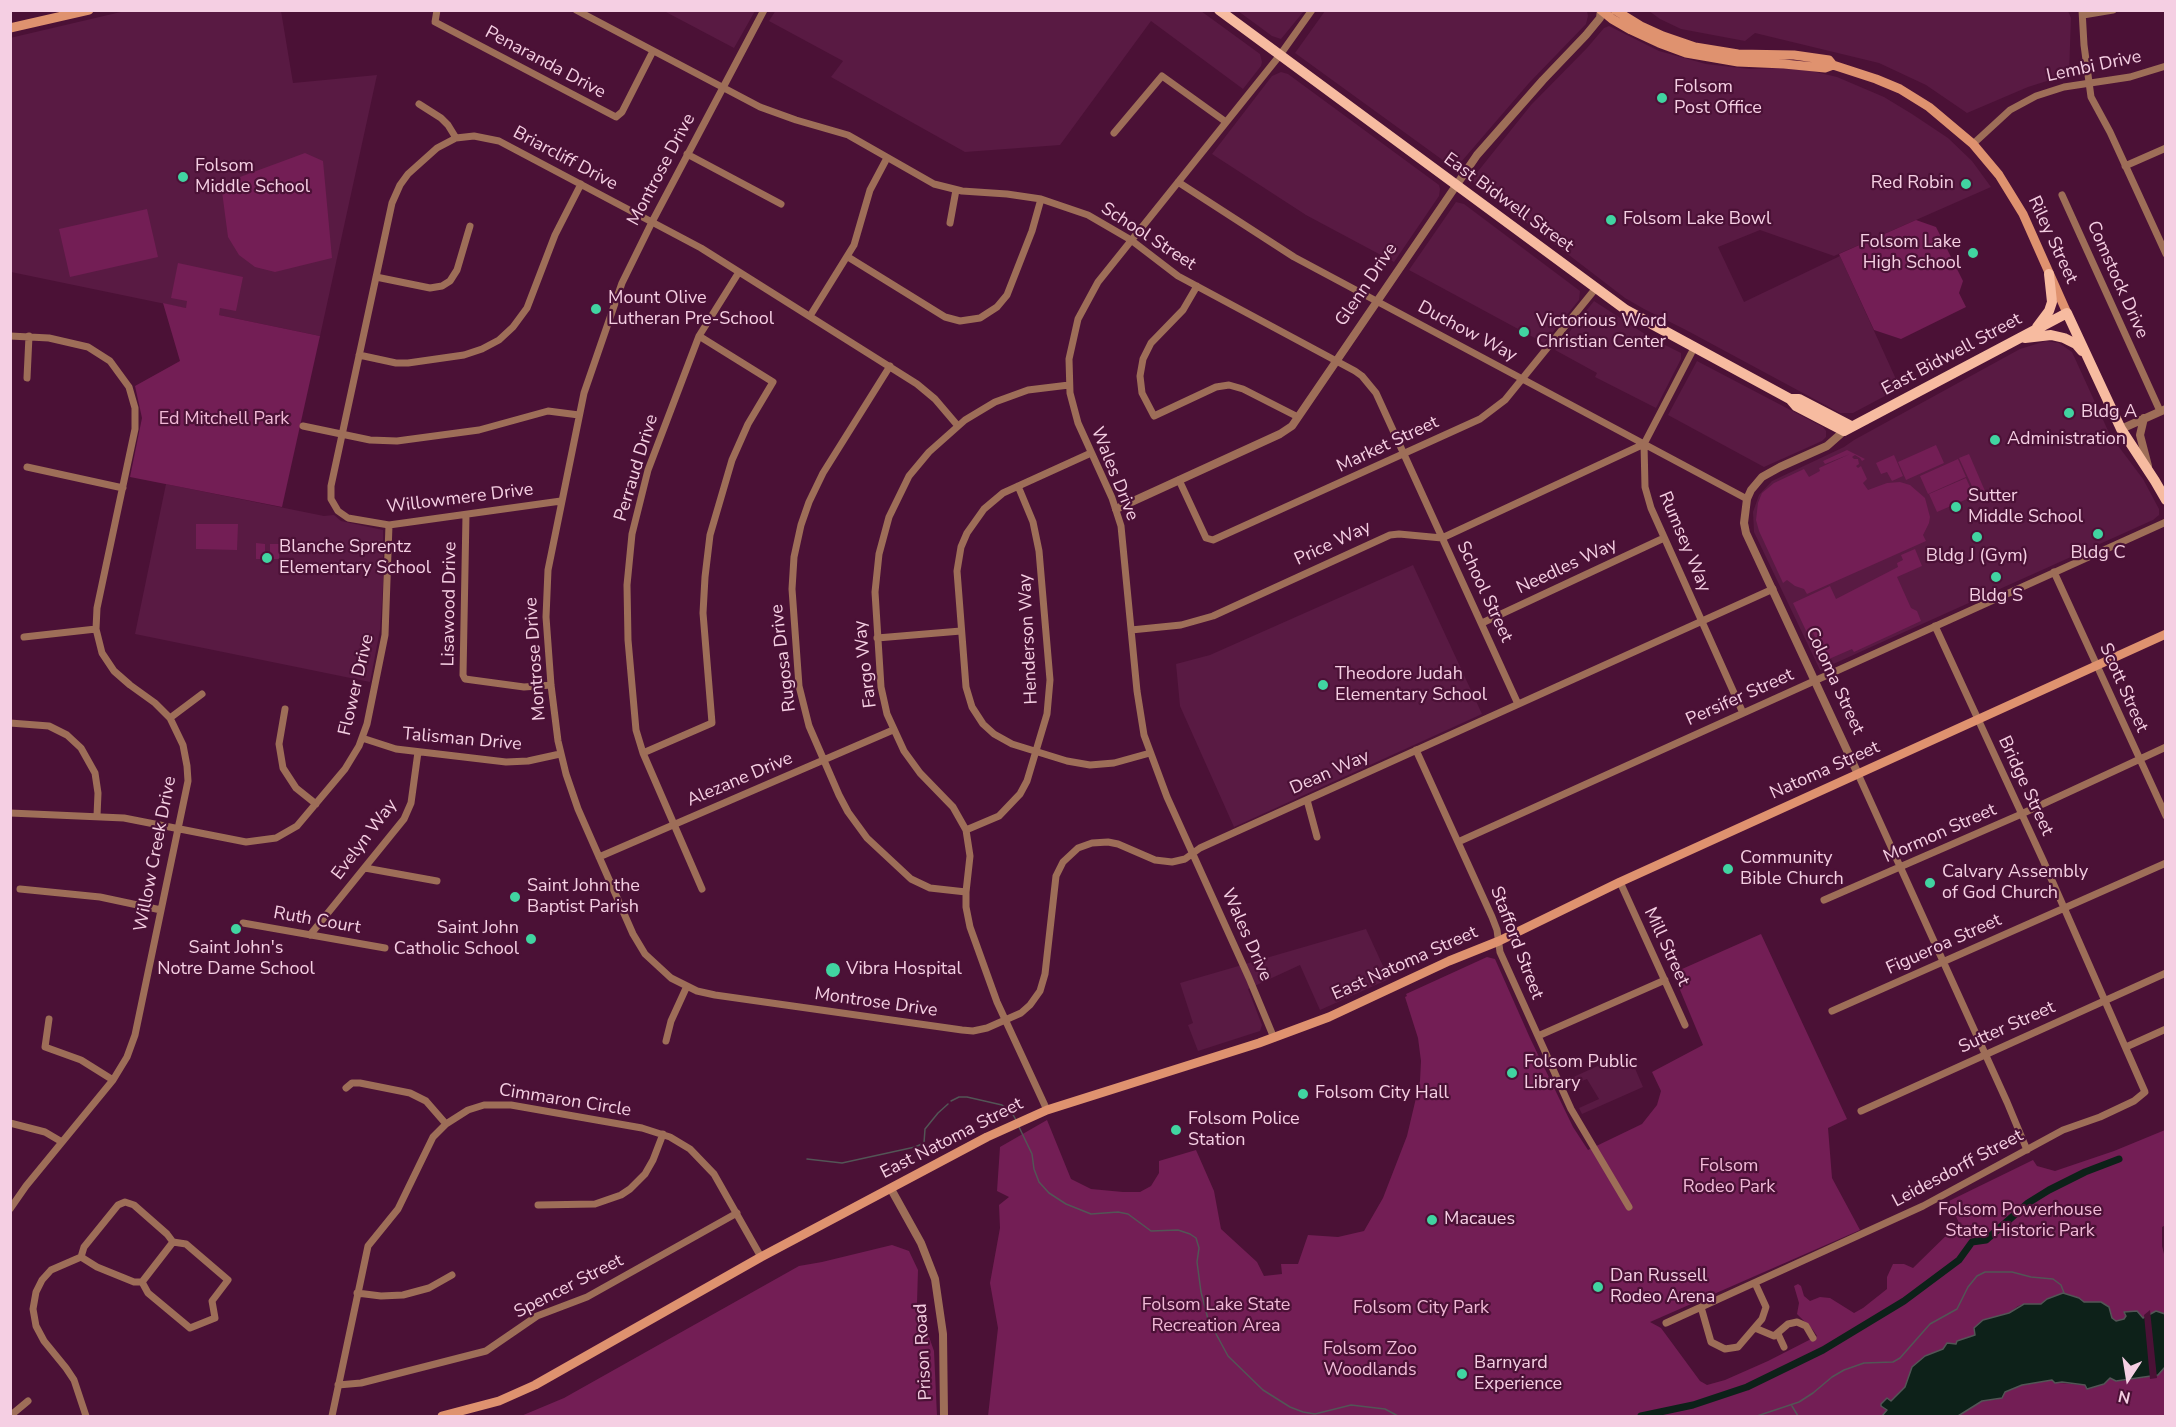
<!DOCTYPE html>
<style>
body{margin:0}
#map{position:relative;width:2176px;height:1427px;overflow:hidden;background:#4b1136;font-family:"Nunito Sans",sans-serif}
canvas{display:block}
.frame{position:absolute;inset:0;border:12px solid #f5cfe3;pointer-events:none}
.north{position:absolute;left:2098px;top:1349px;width:60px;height:60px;-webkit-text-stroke:4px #4b1136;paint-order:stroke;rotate:192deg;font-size:16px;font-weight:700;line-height:24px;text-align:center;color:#f5cfe3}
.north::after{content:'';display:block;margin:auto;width:21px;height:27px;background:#f5cfe3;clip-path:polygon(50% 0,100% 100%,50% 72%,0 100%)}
</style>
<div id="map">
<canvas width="2176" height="1427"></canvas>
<div class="frame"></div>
<div class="north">N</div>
</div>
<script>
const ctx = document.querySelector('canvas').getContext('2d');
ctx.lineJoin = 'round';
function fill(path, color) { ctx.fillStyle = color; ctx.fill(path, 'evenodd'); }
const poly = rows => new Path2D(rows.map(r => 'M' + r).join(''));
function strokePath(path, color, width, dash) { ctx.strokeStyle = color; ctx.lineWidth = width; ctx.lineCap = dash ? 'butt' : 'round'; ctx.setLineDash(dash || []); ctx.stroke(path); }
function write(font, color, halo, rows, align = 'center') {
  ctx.font = font + ' "Nunito Sans",sans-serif'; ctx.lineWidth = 4.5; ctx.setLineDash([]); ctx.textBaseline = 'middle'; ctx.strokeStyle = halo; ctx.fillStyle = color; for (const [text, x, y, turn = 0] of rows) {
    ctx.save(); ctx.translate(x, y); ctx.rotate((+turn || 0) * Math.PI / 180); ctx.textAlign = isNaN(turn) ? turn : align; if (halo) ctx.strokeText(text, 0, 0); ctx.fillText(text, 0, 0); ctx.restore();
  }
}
fill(poly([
 [776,10,1201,11,1260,54,1262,62,1261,66,1243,89,1151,21,1060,145,965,152,831,77,843,61,769,21],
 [125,11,281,11,293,83,377,75,320,336,11,272,10,38],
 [664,11,755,11,734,48],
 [1238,11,1304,11,1281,39,1272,36],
 [1587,11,1588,16,1586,24,1529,83,1455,169,1295,53,1325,11],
 [1649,11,2068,11,2071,18,2069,74,2028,87,1967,113,1926,85,1879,63,1755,33,1745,41,1681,29,1660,19],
 [1609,26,1659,51,1706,64,1749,69,1781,68,1811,71,1837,77,1884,97,1912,114,1948,138,1972,161,1991,187,1834,256,1760,230,1718,247,1744,302,1840,256,1900,388,1853,413,1840,413,1686,330,1644,309,1625,298,1531,226,1475,186,1473,181,1475,175,1531,105,1587,48,1604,28],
 [1281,72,1288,74,1439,185,1440,189,1439,196,1394,262,1306,215,1212,154,1272,76],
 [1456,202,1464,204,1580,291,1579,300,1544,343,1409,270],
 [1594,301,1651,338,1681,353,1681,359,1656,408,1595,377,1597,373,1555,350],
 [2046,341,2059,343,2072,352,2110,435,2143,479,2159,509,2159,515,2153,520,1820,670,1754,532,1753,512,1759,495,1772,481,1844,447,1854,440,2020,349],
 [1697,361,1823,427,1826,431,1826,437,1822,441,1764,467,1668,415],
 [166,484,324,516,334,515,341,521,383,530,383,586,380,630,370,682,135,634],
 [1413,565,1482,714,1234,827,1180,706,1176,664,1210,655],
 [1366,929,1389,979,1320,1010,1300,965,1248,989,1262,1025,1260,1031,1198,1051,1188,1025,1193,1023,1180,983],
 [1628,1052,1643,1087,1582,1114,1579,1108,1599,1099,1587,1079,1569,1086,1567,1080]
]), '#591a43');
fill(poly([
 [305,153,323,161,332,258,275,272,255,267,239,255,228,237,221,184],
 [147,209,158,257,70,277,59,229],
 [1916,220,1936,227,1963,281,1959,293,1966,307,1901,339,1874,330,1839,254],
 [178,263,243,277,236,311,220,308,219,315,320,336,282,507,130,477,142,418,135,386,180,361,163,303,186,308,187,301,171,298],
 [1936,445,1944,463,1906,480,1898,462],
 [1847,450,1865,459,1862,461,1860,458,1855,455,1852,457,1854,459,1858,459,1859,464,1856,466,1858,468,1861,466,1867,479,1863,483,1868,490,1887,483,1900,482,1910,485,1925,498,1930,517,1929,523,1923,535,1926,541,1807,594,1804,589,1795,586,1787,580,1783,583,1759,531,1756,520,1758,503,1762,493,1774,483,1804,469,1809,477,1820,471,1819,468,1850,454,1825,464,1823,461],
 [1969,454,1985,491,1976,495,1959,458],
 [1894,455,1903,476,1892,481,1887,472,1881,474,1876,463],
 [1958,459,1966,477,1928,494,1920,476],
 [1966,478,1974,496,1937,512,1929,494],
 [196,524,238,524,237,550,196,549],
 [256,543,265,544,265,559,256,559],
 [270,544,279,544,279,559,270,559],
 [1915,549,1922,566,1897,577,1911,608,1917,611,1921,621,1854,652,1852,649,1829,659,1825,658,1813,633,1808,635,1793,603,1830,586,1836,599,1898,567,1897,563,1903,560,1901,555],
 [1761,934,1847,1119,1828,1128,1832,1178,1860,1230,1650,1322,1661,1328,1700,1381,1707,1385,1725,1380,1768,1361,1817,1336,1813,1330,1797,1314,1799,1303,1794,1286,1798,1284,1801,1286,1804,1296,1810,1301,1820,1297,1830,1298,1854,1313,1863,1308,1887,1289,1887,1277,1893,1264,1904,1264,1913,1268,1959,1223,1949,1201,2033,1160,2037,1166,2055,1171,2114,1151,2165,1130,2166,1225,2162,1227,2162,1246,2166,1262,2165,1314,2143,1318,2139,1313,2131,1313,2124,1319,2116,1321,2112,1318,2109,1307,2103,1304,2084,1302,2067,1294,2051,1297,2041,1304,2024,1304,2018,1306,2009,1313,1993,1318,1974,1328,1975,1335,1958,1341,1956,1344,1925,1356,1916,1364,1905,1387,1891,1401,1887,1398,1881,1404,1887,1410,1882,1416,988,1416,998,1328,990,1283,1000,1228,999,1205,1009,1197,997,1191,1000,1147,1047,1120,1071,1179,1091,1189,1123,1192,1140,1192,1151,1186,1159,1173,1159,1161,1196,1150,1214,1191,1221,1229,1257,1262,1264,1276,1282,1274,1281,1264,1298,1264,1308,1235,1338,1237,1364,1231,1383,1198,1407,1136,1420,1081,1421,1061,1418,1038,1405,997,1407,996,1406,994,1487,957,1495,959,1530,1038,1573,1127,1588,1150,1642,1124,1657,1105,1661,1091,1652,1072,1703,1045,1673,973],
 [892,1245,909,1251,918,1270,917,1303,934,1351,937,1416,521,1416,564,1398,799,1266,822,1262],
 [2165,1367,2165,1416,1958,1416,1982,1401,1998,1399,2005,1392,2022,1385,2052,1380,2059,1383,2085,1385,2088,1389,2102,1385,2110,1378,2119,1381,2158,1375]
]), '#731e55');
const water = poly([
 [2063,1293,2079,1298,2084,1302,2101,1302,2109,1307,2112,1318,2116,1321,2124,1319,2126,1316,2124,1312,2137,1311,2143,1318,2156,1311,2165,1314,2165,1367,2158,1375,2116,1381,2110,1378,2104,1384,2087,1389,2085,1385,2062,1382,2055,1383,2052,1380,2022,1385,2005,1392,2002,1398,1982,1401,1958,1416,1882,1416,1887,1410,1881,1406,1881,1404,1887,1398,1891,1401,1905,1387,1912,1367,1925,1356,1943,1349,1947,1343,1956,1344,1957,1341,1975,1335,1974,1328,1983,1320,2009,1313,2024,1304,2041,1304,2047,1299,2063,1293]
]);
fill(water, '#0d2119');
strokePath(water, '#535556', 1.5);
fill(poly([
 [2150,1310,2157,1378,2150,1379,2144,1315]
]), '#4b1136');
strokePath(poly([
 [951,1101,959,1097,967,1097,1002,1105,1011,1111,1016,1120],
 [1019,1127,1032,1154,1034,1169,1039,1182,1049,1193,1066,1204,1091,1214,1118,1212,1128,1214,1151,1231,1178,1230,1190,1234,1196,1238,1199,1248,1197,1262,1201,1292,1208,1319,1228,1356,1263,1390,1290,1407,1303,1412,1315,1414,1351,1405,1385,1409,1398,1416],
 [807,1159,842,1163,915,1147,924,1143,925,1129,938,1113,948,1104],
 [1792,1406,1798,1416],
 [1757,1416,1799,1402,1813,1393,1832,1377,1844,1370,1864,1363,1893,1362,1900,1358,1930,1324,1957,1309,1968,1287,1977,1276,1985,1272,2012,1272,2031,1277,2053,1279,2061,1285,2064,1293]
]), '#535556', 1.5);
strokePath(poly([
 [1641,1416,1693,1405,1747,1387,1823,1350,1904,1301,1959,1260,1972,1242,1986,1240,2028,1203,2049,1190,2085,1172,2119,1159]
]), '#0d2119', 7);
strokePath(poly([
 [437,10,435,22,616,117,622,112,653,51],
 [576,10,760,107,796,120,848,135,934,184,962,191,1007,194,1041,199,1088,215,1131,240,1178,276,1355,371,1362,376,1376,393,1518,704],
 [764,10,652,222,622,283,584,393,548,570,546,617,551,685,558,741,566,774,578,809,633,934,645,954,671,978,697,991,715,995,962,1030,973,1031,987,1028,1021,1013,1030,1005,1040,991,1045,974,1056,876,1063,862,1078,848,1092,843,1108,842,1118,844,1155,860,1172,862,1185,859,1200,848,1773,589],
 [2082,10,2084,45,2091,97,2110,132,2166,254],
 [2083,15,2113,10],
 [419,104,441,118,448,125,456,138],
 [1114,133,1162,76,1226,122],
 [1973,144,2010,110,2036,96,2064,87,2130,77,2166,66],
 [687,154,781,204],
 [2125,166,2166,148],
 [1178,182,1294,257,1747,499],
 [2062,195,2160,411],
 [950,223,956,190],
 [848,257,945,317,960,321,980,318,997,307,1007,295,1032,231,1041,199],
 [376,277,430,288,442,286,450,281,457,270,470,226],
 [1197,286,1183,310,1151,343,1143,359,1140,376,1142,393,1154,416,1216,387,1229,385,1243,389,1298,417],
 [810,316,854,245,870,190,887,158],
 [10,336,49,338,88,347,110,361,129,387,135,408,135,429,97,608,96,629,102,653,114,671,130,685,155,703,170,718,183,745,187,766,188,781,135,1035,127,1057,113,1080,26,1186,10,1209],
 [1694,348,1644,444,1645,487,1651,508,1743,713],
 [359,355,396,363,408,363,464,355,482,349,499,340,513,327,527,308,555,235,581,184],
 [890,366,823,473,809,502,801,525,794,557,792,589,799,686,809,726,839,795,848,812,867,838,911,879,930,888,966,892],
 [27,378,29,336],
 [303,426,370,440,397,441,479,430,548,411,579,415],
 [1091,453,1003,493,984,509,967,533,961,547,957,571,966,687,972,707,983,724,994,734,1012,744,1067,761,1090,765,1114,763,1150,753],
 [27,467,123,488],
 [1179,480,1206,538,1213,540,1480,419,1505,400,1596,288],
 [561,501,389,525,348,518,338,511,331,499,331,486,392,203,400,185,408,174,437,148,456,138,474,136,499,141,701,248,917,384,935,399,958,426],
 [466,515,463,675,465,679,524,687,551,685],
 [2054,572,2166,816],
 [1482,623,1664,538],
 [1131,630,1181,625,1213,616,1390,535,1399,534,1442,538,1644,444],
 [24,637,96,629],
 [877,638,961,631],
 [285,709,279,744,283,768,296,788,316,804],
 [170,718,202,694],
 [10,723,49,726,67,735,81,748,95,773,98,793,97,816],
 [362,738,396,749,506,762,528,761,560,754],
 [1416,750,1492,917,1497,930,1500,952,1571,1109,1629,1207],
 [643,753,712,723,703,613,705,577,710,535,732,460,748,424,773,382,699,336],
 [1858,774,2007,1102,2027,1150],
 [1307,800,1317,837],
 [10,813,124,818,246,842,276,838,297,826,345,769,359,746,367,724,385,635,389,525],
 [966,830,999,816,1020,794,1027,781,1047,714,1050,680,1039,551,1033,522,1018,486],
 [1458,842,2166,522],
 [599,857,893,730],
 [365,868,437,881],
 [1620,882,1685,1025],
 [20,889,100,897,161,910],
 [702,889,643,753,636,730,628,640,627,585,632,534,648,470,699,336,739,272],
 [1824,900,2017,816,2166,747],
 [243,923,385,948],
 [310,935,404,819,411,803,418,752],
 [1832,1011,2166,863],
 [49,1019,45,1047,81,1060,113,1080],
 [1538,1036,1665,980],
 [1274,1038,1249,978,1167,797,1144,735,1137,691,1121,526,1112,498,1078,423,1070,393,1069,359,1078,319,1098,282,1280,55,1312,10],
 [666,1041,671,1021,687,986],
 [2126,1047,2166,1029],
 [346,1088,352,1083,360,1083,410,1093,426,1101,446,1124],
 [1047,1110,997,1002,970,927,966,907,966,892,970,856,966,830,953,807,920,773,904,751,887,714,881,687,875,592,879,554,889,517,909,476,929,452,965,420,995,402,1028,390,1069,385],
 [1861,1111,2166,973],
 [10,1123,45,1132,62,1142],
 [538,1205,595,1204,621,1195,630,1189,645,1174,653,1160,663,1134],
 [173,1242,186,1244,228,1280,212,1301,215,1318,190,1328,148,1293,142,1282,173,1242],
 [81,1257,84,1247,118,1205,125,1202,134,1205,167,1234,173,1242],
 [357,1293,381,1296,403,1295,429,1288,452,1275],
 [1701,1307,1711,1342,1725,1349,1738,1347,1762,1319,1766,1307,1755,1283],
 [1666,1323,1923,1206,2063,1130,2100,1117,2134,1101,2145,1092,2043,860,1935,626],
 [1755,1328,1774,1336,1788,1324,1797,1322,1806,1326,1813,1338],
 [1778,1334,1784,1347],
 [338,1385,361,1383,486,1351,537,1316,587,1297,737,1213],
 [10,1416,28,1401],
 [86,1416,74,1380,66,1368,44,1341,36,1326,33,1309,36,1292,42,1280,51,1270,81,1257,97,1267,134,1282,142,1282],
 [332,1416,368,1246,398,1209,433,1137,446,1124,468,1110,484,1105,511,1105,642,1128,670,1137,690,1149,714,1174,761,1257]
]), '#9e6e58', 7);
strokePath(poly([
 [2144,418,2140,435,2148,466],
 [2121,429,2166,409],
 [1844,431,1827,446,1780,467,1762,477,1751,490,1747,499,1744,523,1746,533,1858,774],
 [1116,509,1280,434,1292,426,1477,155,1543,80,1586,35,1600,18,1601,10],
 [891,1189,921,1243,935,1279,943,1334,944,1416]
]), '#9e6e58', 8);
strokePath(poly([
 [1601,10,1612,19,1631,30,1659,43,1686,53,1738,62,1784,64,1825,68,1833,65],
 [1615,10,1641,26,1663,36,1695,47,1738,54,1794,55,1829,60,1833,65,1876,79,1900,89,1929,107,1973,144,1999,175,2023,214,2067,313],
 [10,28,89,10],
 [442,1416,499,1401,535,1385,761,1257,987,1137,1047,1110,1259,1043,1329,1017,1449,961,1499,941,1620,882,2166,634]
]), '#df926f', 9);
strokePath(poly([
 [1219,10,1626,310,1790,399,1796,406,1844,431,2067,313,2121,429,2155,481,2166,500],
 [2037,327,2049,311,2052,302,2049,274],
 [2025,338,2051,335,2064,338,2076,344,2082,351],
 [1790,399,1799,399,1851,426]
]), '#f7bba0', 10);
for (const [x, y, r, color] of [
 [1662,98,6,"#41d4a1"],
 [183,177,6,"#41d4a1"],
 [1966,184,6,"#41d4a1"],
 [1611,220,6,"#41d4a1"],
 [1973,253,6,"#41d4a1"],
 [596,309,6,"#41d4a1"],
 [1524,332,6,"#41d4a1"],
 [2069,413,6,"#41d4a1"],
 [1995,440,6,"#41d4a1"],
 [1956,507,6,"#41d4a1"],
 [2098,534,6,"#41d4a1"],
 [1977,537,6,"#41d4a1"],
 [267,558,6,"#41d4a1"],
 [1996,577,6,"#41d4a1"],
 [1323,685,6,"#41d4a1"],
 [1728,869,6,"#41d4a1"],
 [1930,883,6,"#41d4a1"],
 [515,897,6,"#41d4a1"],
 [236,929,6,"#41d4a1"],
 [531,939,6,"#41d4a1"],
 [833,970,8,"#41d4a1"],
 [1512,1073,6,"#41d4a1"],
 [1303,1094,6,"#41d4a1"],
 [1176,1130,6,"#41d4a1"],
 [1432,1220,6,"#41d4a1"],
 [1598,1287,6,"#41d4a1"],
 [1462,1374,6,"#41d4a1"]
]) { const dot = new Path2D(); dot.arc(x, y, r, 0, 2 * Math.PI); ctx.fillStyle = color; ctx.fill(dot); strokePath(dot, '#4b1136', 2); }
write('18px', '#f5cfe3', '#4b1136', [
 ["Penaranda Drive",545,63,28],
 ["Lembi Drive",2094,67,-12],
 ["Briarcliff Drive",565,159,28],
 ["Montrose Drive",662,170,-62],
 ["East Bidwell Street",1508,203,36],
 ["School Street",1148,237,33],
 ["Riley Street",2052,240,65],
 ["Comstock Drive",2117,280,66],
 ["Glenn Drive",1367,285,-56],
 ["Duchow Way",1467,332,28],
 ["East Bidwell Street",1952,355,-28],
 ["Market Street",1388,445,-25],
 ["Perraud Drive",637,468,-73],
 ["Wales Drive",1114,474,68],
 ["Willowmere Drive",460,499,-7],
 ["Rumsey Way",1684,542,67],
 ["Price Way",1333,544,-25],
 ["Needles Way",1567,567,-25],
 ["School Street",1484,592,65],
 ["Lisawood Drive",450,604,-89],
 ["Henderson Way",1029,639,-93],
 ["Rugosa Drive",784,658,-97],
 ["Montrose Drive",536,659,-94],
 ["Fargo Way",866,664,-97],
 ["Coloma Street",1834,681,65],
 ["Flower Drive",357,685,-77],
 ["Scott Street",2123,688,66],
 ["Persifer Street",1740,698,-24],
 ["Talisman Drive",462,740,5],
 ["Natoma Street",1825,771,-24],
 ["Dean Way",1330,773,-24],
 ["Alezane Drive",740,780,-23],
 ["Bridge Street",2025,786,65],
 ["Mormon Street",1940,834,-24],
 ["Evelyn Way",365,840,-53],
 ["Willow Creek Drive",156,854,-79],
 ["Ruth Court",317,921,10],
 ["Wales Drive",1246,935,66],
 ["Stafford Street",1516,943,69],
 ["Figueroa Street",1944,945,-24],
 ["Mill Street",1666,947,65],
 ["East Natoma Street",1405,964,-24],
 ["Montrose Drive",876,1003,8],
 ["Sutter Street",2007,1028,-24],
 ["Cimmaron Circle",565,1101,9],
 ["East Natoma Street",952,1139,-27],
 ["Leidesdorff Street",1958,1169,-28],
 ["Spencer Street",569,1287,-27],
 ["Prison Road",924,1352,-93]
]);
write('18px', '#f5cfe3', '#4b1136', [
 ["Folsom",1674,88],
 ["Post Office",1674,109],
 ["Folsom",195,167],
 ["Middle School",195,188],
 ["Red Robin",1954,184,"right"],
 ["Folsom Lake Bowl",1623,220],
 ["Folsom Lake",1961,243,"right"],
 ["High School",1961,264,"right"],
 ["Mount Olive",608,299],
 ["Lutheran Pre-School",608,320],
 ["Victorious Word",1536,322],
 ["Christian Center",1536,343],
 ["Bldg A",2081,413],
 ["Administration",2007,440],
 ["Sutter",1968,497],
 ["Middle School",1968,518],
 ["Blanche Sprentz",279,548],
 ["Elementary School",279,569],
 ["Bldg C",2098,554,"center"],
 ["Bldg J (Gym)",1977,557,"center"],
 ["Bldg S",1996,597,"center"],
 ["Theodore Judah",1335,675],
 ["Elementary School",1335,696],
 ["Community",1740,859],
 ["Bible Church",1740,880],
 ["Calvary Assembly",1942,873],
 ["of God Church",1942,894],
 ["Saint John the",527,887],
 ["Baptist Parish",527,908],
 ["Saint John",519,929,"right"],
 ["Catholic School",519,950,"right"],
 ["Saint John's",236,949,"center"],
 ["Notre Dame School",236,970,"center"],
 ["Vibra Hospital",846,970],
 ["Folsom Public",1524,1063],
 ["Library",1524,1084],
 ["Folsom City Hall",1315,1094],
 ["Folsom Police",1188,1120],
 ["Station",1188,1141],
 ["Macaues",1444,1220],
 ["Dan Russell",1610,1277],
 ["Rodeo Arena",1610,1298],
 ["Barnyard",1474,1364],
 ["Experience",1474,1385]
], 'left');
write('18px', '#f1bad7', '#4b1136', [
 ["Ed Mitchell Park",224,420],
 ["Folsom",1729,1167],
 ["Rodeo Park",1729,1188],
 ["Folsom Powerhouse",2020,1211],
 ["State Historic Park",2020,1232],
 ["Folsom Lake State",1216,1306],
 ["Recreation Area",1216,1327],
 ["Folsom City Park",1421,1309],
 ["Folsom Zoo",1370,1350],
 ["Woodlands",1370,1371]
]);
</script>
